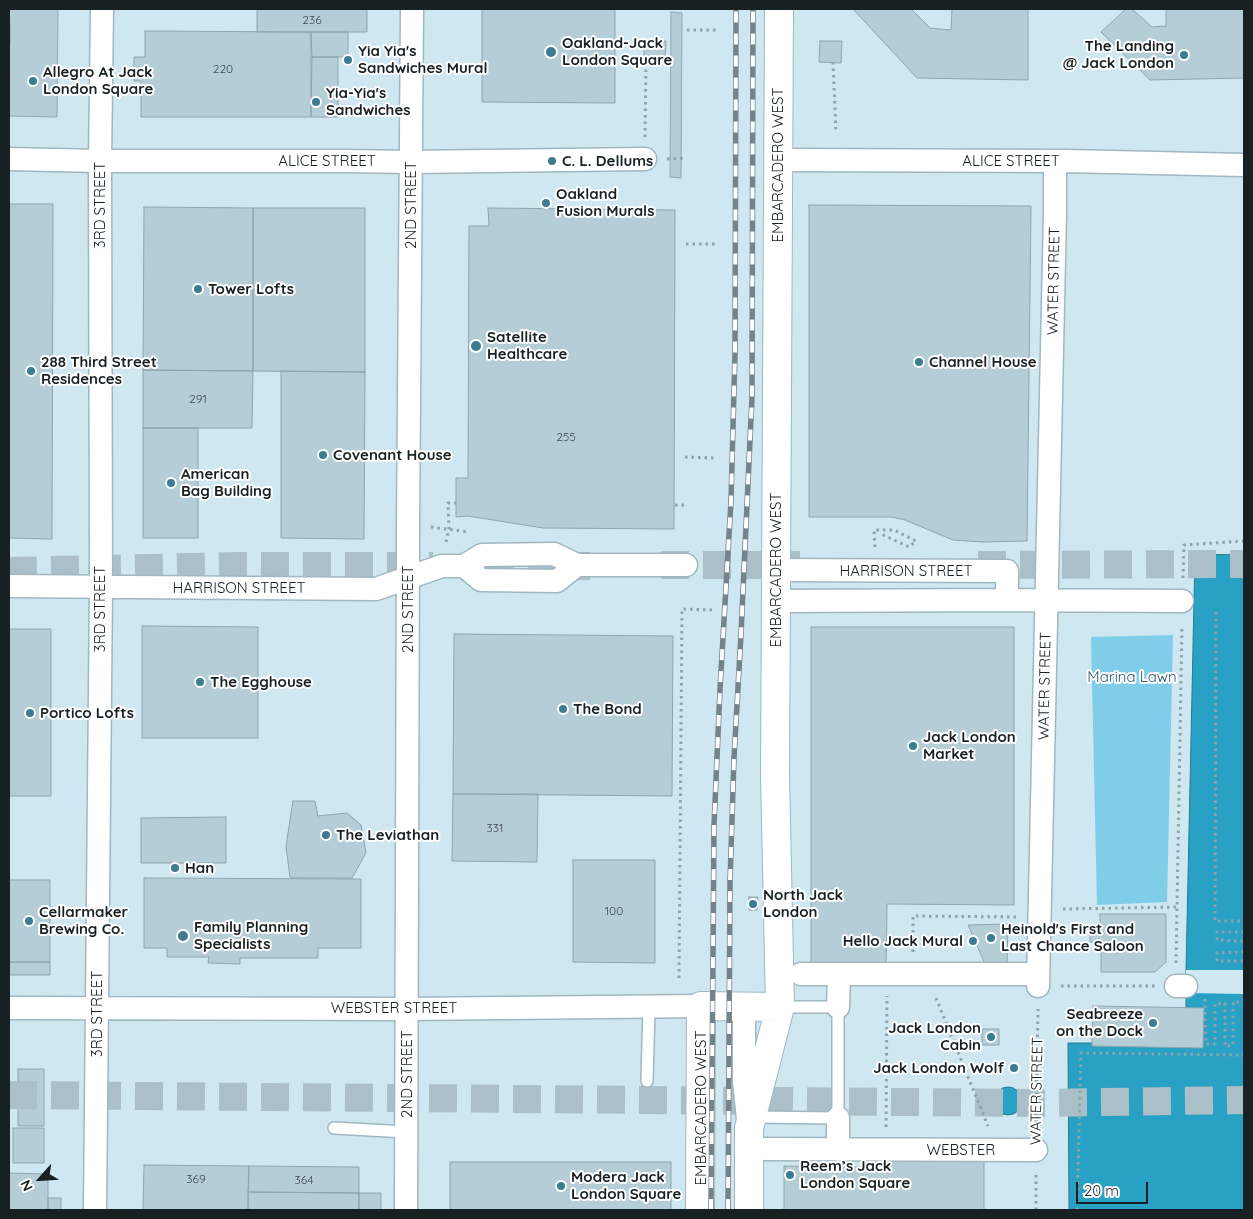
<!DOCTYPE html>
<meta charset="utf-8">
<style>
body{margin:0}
#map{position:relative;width:1253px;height:1219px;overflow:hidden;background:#cfe7f1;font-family:Quicksand,sans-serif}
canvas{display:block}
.frame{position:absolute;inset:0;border:10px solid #172023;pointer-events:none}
.north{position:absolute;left:15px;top:1154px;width:50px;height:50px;-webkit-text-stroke:4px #fff;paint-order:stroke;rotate:244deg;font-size:14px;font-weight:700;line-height:20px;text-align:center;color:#172023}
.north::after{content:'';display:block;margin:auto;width:18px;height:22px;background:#172023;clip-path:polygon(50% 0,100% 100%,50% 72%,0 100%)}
.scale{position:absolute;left:1076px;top:1182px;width:72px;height:22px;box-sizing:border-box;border:2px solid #172023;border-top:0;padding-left:6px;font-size:15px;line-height:18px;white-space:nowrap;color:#172023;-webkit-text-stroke:4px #fff;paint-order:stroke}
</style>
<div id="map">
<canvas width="1253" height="1219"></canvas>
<div class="frame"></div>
<div class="north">N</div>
<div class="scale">20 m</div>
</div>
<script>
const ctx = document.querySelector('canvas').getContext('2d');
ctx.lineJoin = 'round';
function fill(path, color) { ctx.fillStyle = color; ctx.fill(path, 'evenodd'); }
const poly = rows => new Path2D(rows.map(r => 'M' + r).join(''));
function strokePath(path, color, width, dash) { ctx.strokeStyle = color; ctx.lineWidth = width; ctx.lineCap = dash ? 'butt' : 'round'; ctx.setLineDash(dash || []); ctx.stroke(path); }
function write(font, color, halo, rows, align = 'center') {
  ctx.font = font + ' Quicksand,sans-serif'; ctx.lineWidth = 4; ctx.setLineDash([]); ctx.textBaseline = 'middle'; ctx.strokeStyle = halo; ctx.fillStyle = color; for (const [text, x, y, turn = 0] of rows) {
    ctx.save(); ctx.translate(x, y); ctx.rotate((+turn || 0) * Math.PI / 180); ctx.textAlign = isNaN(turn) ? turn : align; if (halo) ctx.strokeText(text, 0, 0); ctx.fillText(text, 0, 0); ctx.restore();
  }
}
fill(poly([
 [1173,635,1167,902,1097,905,1091,637]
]), '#7fcde9');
const water = poly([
 [1195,554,1244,555,1244,1210,1069,1210,1068,1043,1186,1043,1186,970,1195,554],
 '994 1101a14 14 0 1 1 28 0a14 14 0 1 1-28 0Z'
]);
fill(water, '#29a1c4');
strokePath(water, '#247a94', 1);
fill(poly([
 [1186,970,1244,970,1244,994,1186,993]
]), '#cfe7f1');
const building = poly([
 [9,9,58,9,57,117,9,116,9,45,10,45,10,23,9,23,9,9],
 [257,9,367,9,367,32,257,32,257,9],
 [482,9,615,9,615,103,482,102,482,9],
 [853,9,911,9,930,28,951,30,952,9,1028,9,1028,80,917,78,853,9],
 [1126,9,1132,9,1152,27,1166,26,1166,9,1244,9,1244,78,1150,80,1101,32,1126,9],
 [671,12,682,13,681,178,670,177,671,12],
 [145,31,311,32,311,117,141,117,141,81,134,81,134,57,145,57,145,31],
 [311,32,348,32,348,57,312,57,311,32],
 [644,40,666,41,665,62,644,61,644,40],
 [820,41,842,41,841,63,819,62,820,41],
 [312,57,338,57,338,117,311,117,312,57],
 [9,204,53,204,52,539,9,538,9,204],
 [809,205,1031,206,1027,541,983,542,953,540,905,520,892,517,809,517,809,205],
 [144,207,253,208,253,371,143,370,144,207],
 [253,208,365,208,365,372,253,371,253,208],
 [488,208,675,210,674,529,543,528,468,516,456,517,456,478,468,478,469,226,489,226,488,208],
 [143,370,253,371,252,428,143,428,143,370],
 [281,371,365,372,364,539,281,538,281,371],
 [143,428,198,428,198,538,143,538,143,428],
 [142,626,258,627,258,738,142,738,142,626],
 [811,627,1014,627,1014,905,887,904,886,972,811,971,811,627],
 [9,629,51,629,51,796,9,796,9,629],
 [454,634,673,636,672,796,453,794,454,634],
 [453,794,538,794,537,862,452,861,453,794],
 [293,801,315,801,318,816,347,813,361,825,366,853,352,878,290,878,286,846,293,801],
 [226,817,226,863,141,863,141,818,226,817],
 [573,860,655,860,655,963,573,962,573,860],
 [144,878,361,879,361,948,318,948,318,958,240,958,240,964,208,963,209,957,167,957,167,948,144,948,144,878],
 [9,880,50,880,50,962,9,962,9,880],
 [749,897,758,897,757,910,749,910,749,897],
 [1100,914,1166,914,1166,962,1155,972,1101,972,1101,942,1090,942,1090,927,1100,927,1100,914],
 [1008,924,1007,965,986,966,968,925,1008,924],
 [9,962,50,962,50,975,9,975,9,962],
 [1093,1006,1204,1008,1203,1048,1092,1046,1093,1006],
 [982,1029,999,1029,999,1045,982,1045,982,1029],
 [18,1069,44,1069,44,1126,18,1126,18,1069],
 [13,1128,44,1128,44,1163,13,1163,13,1128],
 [984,1159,984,1210,784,1210,784,1166,864,1167,863,1160,984,1159],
 [450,1162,671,1162,671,1210,450,1210,450,1162],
 [144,1165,249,1166,248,1210,143,1210,144,1165],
 [249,1166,359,1167,359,1193,248,1192,249,1166],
 [9,1173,48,1174,48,1210,9,1210,9,1173],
 [248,1192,359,1193,359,1210,248,1210,248,1192],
 [359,1193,381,1193,381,1210,359,1210,359,1193],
 [48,1198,61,1198,61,1210,48,1210,48,1198]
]);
fill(building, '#b5cdd6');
strokePath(building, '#8ea5ae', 1);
strokePath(poly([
 [661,565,800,565],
 [978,565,1244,564],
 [486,566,590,566],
 [9,571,238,566,433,566],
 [9,1095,1035,1103,1244,1100]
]), '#aabfc8', 28, [28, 14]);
const lane = poly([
 [647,1081,649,1007],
 [751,1117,838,1118,838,1007,780,1007],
 [334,1128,406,1132]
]);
const street = poly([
 [9,159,100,161,344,161,411,162,645,159],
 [779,160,1066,161,1244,165],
 [464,566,481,580,557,581,577,565],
 [776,570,1007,571,1007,600,777,601],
 [9,586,376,589,442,566,464,566,482,555,554,554,577,565,686,565],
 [1007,600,1182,601],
 [801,974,1038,974],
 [1038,986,1055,213,1055,161],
 [1176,986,1186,986],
 [744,1007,744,1081,748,1119],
 [838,1007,839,974],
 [9,1008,407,1009,701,1006],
 [765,1149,1036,1150],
 [838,1150,838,1118],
 [95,1210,101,587,100,161,102,9],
 [406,1210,408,528,412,9]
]);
const secondary = poly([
 [700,1210,701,1006,780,1007],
 [749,1210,749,1128,780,1007,775,775,779,9]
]);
strokePath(lane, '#a0b7c0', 14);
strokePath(street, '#a0b7c0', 25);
strokePath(secondary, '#a0b7c0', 30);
strokePath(poly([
 [687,30,719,30],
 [833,62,836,132],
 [645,137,646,61],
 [667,159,686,158],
 [686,244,717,244],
 [685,457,716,458],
 [675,505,685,505],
 [431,527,468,532],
 [446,542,449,529,448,503,456,503],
 [875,547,874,530,894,530,916,541,909,547,881,534],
 [1183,578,1184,545,1244,541],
 [1216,612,1215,921,1244,921],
 [1063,909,1177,907],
 [1244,932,1217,932,1217,940,1244,941],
 [913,952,913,916,1016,917],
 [1244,952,1217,953,1217,961,1244,961],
 [1176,963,1182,625],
 [679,978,682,609,714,610],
 [1061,986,1155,986],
 [936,998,988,1126],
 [1205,999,1206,1044,1215,1044,1215,1004,1225,1003,1225,1046,1233,1045,1233,1002,1244,1002],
 [886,1127,887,996],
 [1036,1128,1038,1009],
 [1036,1210,1036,1172],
 [1077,1210,1081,1053,1244,1055]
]), '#90a3aa', 3, [2.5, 4]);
strokePath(lane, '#fff', 11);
strokePath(street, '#fff', 22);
strokePath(secondary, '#fff', 28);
const rail = poly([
 [711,1210,714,826,720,689,731,501,735,353,736,9],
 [728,1210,730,882,734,758,741,634,752,397,753,9]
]);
strokePath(rail, '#728389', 5.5);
strokePath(rail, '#fff', 4, [11]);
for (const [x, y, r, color] of [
 [551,52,6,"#3c7b90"],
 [1184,55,5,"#3c7b90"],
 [348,60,5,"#3c7b90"],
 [33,81,5,"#3c7b90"],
 [316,102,5,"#3c7b90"],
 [552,161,5,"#3c7b90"],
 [546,203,5,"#3c7b90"],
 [198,289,5,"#3c7b90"],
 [476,346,6,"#3c7b90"],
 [919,362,5,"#3c7b90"],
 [31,371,5,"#3c7b90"],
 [323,455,5,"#3c7b90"],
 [171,483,5,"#3c7b90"],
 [200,682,5,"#3c7b90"],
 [563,709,5,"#3c7b90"],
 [30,713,5,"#3c7b90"],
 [913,746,5,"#3c7b90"],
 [326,835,5,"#3c7b90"],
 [175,868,5,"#3c7b90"],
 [753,904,5,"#3c7b90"],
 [29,921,5,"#3c7b90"],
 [183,936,6,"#3c7b90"],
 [991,938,5,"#3c7b90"],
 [973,941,5,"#3c7b90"],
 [1153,1023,5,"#3c7b90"],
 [991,1037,5,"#3c7b90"],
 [1014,1068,5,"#3c7b90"],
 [790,1175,5,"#3c7b90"],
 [561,1186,5,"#3c7b90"]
]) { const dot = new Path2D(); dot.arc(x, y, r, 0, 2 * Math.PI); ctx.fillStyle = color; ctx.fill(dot); strokePath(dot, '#fff', 2); }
write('12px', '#3e4b50', null, [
 ["236",312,20],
 ["220",223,69],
 ["291",198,399],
 ["255",566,437],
 ["331",495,828],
 ["100",614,911],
 ["369",196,1179],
 ["364",304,1180]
]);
write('bold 15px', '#172023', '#fff', [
 ["Oakland-Jack",562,43],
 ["London Square",562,60],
 ["The Landing",1174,46,"right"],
 ["@ Jack London",1174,63,"right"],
 ["Yia Yia's",358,51],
 ["Sandwiches Mural",358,68],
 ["Allegro At Jack",43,72],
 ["London Square",43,89],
 ["Yia-Yia's",326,93],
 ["Sandwiches",326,110],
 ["C. L. Dellums",562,161],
 ["Oakland",556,194],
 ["Fusion Murals",556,211],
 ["Tower Lofts",208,289],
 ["Satellite",487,337],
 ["Healthcare",487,354],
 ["288 Third Street",41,362],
 ["Residences",41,379],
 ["Channel House",929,362],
 ["Covenant House",333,455],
 ["American",181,474],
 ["Bag Building",181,491],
 ["The Egghouse",210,682],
 ["The Bond",573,709],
 ["Portico Lofts",40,713],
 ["Jack London",923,737],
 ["Market",923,754],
 ["The Leviathan",336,835],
 ["Han",185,868],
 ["North Jack",763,895],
 ["London",763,912],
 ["Cellarmaker",39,912],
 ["Brewing Co.",39,929],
 ["Family Planning",194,927],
 ["Specialists",194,944],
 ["Heinold's First and",1001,929],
 ["Last Chance Saloon",1001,946],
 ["Hello Jack Mural",963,941,"right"],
 ["Seabreeze",1143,1014,"right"],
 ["on the Dock",1143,1031,"right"],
 ["Jack London",981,1028,"right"],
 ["Cabin",981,1045,"right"],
 ["Jack London Wolf",1004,1068,"right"],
 ["Reem’s Jack",800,1166],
 ["London Square",800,1183],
 ["Modera Jack",571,1177],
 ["London Square",571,1194]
], 'left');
write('15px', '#172023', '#fff', [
 ["ALICE STREET",327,161],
 ["ALICE STREET",1011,161],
 ["EMBARCADERO WEST",778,165,-90],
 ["3RD STREET",100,205,-90],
 ["2ND STREET",411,205,-90],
 ["WATER STREET",1054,281,-89],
 ["EMBARCADERO WEST",776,570,-90],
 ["HARRISON STREET",906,571],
 ["HARRISON STREET",239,588],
 ["3RD STREET",100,609,-90],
 ["2ND STREET",408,609,-90],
 ["WATER STREET",1045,686,-89],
 ["WEBSTER STREET",394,1008],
 ["3RD STREET",97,1014,-90],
 ["2ND STREET",407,1074,-90],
 ["WATER STREET",1037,1091,-89],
 ["EMBARCADERO WEST",701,1108,-90],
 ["WEBSTER",961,1150]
]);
write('15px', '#2b5a6a', '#fff', [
 ["Marina Lawn",1132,677]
]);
</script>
